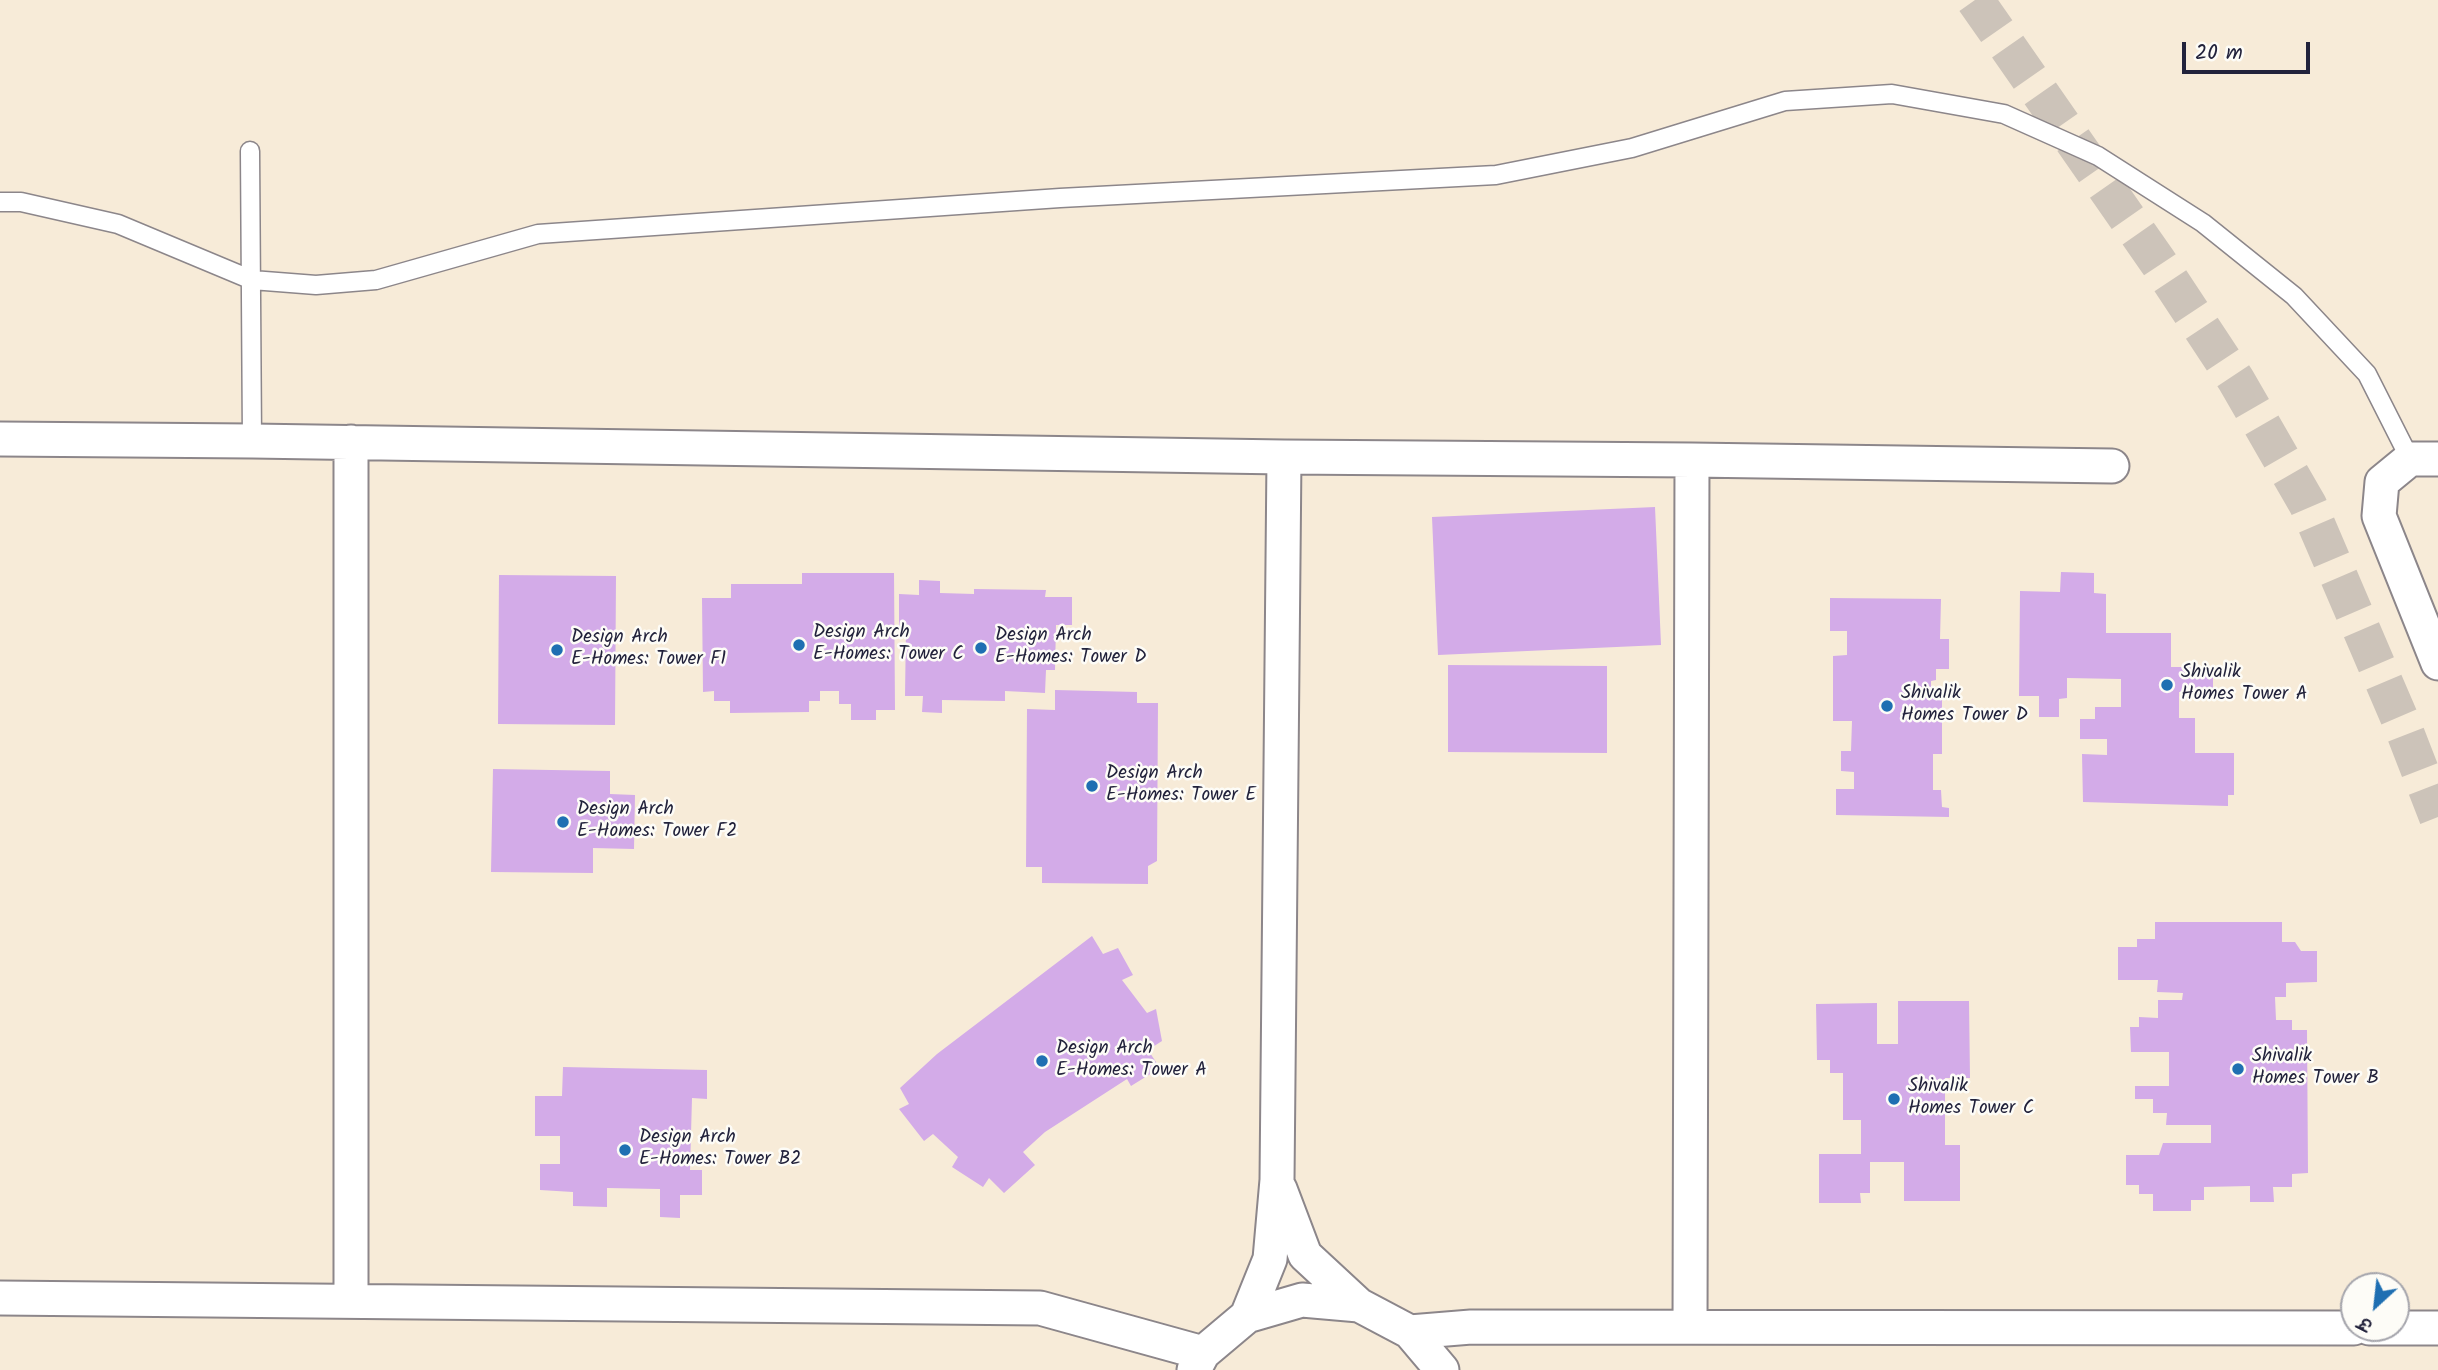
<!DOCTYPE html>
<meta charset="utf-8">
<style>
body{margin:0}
#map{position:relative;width:2438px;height:1370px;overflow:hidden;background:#f7ebd8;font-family:Kalam,"Playpen Sans Deva",sans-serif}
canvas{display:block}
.north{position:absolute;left:2340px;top:1272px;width:70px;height:70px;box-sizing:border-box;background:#fdfcf7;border:2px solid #a5a5ac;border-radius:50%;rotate:207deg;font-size:19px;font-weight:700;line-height:28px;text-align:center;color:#22223b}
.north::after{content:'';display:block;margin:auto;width:24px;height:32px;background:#1f6fb2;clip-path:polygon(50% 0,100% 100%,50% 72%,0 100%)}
.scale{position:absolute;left:2182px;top:42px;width:128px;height:32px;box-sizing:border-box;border:4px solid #22223b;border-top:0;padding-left:9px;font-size:21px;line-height:24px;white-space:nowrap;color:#22223b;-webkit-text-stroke:5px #fdfcf7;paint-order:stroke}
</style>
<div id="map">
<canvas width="2438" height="1370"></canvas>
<div class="north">उ</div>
<div class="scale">20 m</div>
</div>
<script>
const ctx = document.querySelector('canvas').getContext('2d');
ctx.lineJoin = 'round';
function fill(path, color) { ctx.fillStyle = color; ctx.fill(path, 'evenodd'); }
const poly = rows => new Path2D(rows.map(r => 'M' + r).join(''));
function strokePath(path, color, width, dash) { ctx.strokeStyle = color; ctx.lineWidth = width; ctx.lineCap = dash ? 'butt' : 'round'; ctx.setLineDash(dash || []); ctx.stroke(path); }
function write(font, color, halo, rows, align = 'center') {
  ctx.font = font + ' Kalam,sans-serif'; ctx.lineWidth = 5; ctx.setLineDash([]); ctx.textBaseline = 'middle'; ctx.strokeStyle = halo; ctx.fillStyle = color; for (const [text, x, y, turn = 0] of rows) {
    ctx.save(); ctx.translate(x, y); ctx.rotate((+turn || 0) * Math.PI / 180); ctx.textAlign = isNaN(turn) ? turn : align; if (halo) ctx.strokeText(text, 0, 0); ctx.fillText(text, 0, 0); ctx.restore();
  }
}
fill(poly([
 [1655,507,1661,645,1438,655,1432,517],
 [2061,572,2094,573,2094,593,2106,594,2106,633,2171,633,2171,667,2213,667,2213,693,2179,692,2179,718,2195,718,2195,753,2234,753,2234,795,2228,795,2228,806,2083,802,2082,754,2107,755,2107,739,2080,739,2080,719,2095,719,2095,707,2121,707,2121,679,2067,678,2067,698,2059,699,2059,717,2039,717,2039,696,2019,696,2020,591,2060,592],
 [802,573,894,573,895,710,876,710,876,720,851,720,851,704,839,704,839,691,820,691,820,701,809,701,809,712,730,713,730,701,714,701,714,691,703,692,702,598,731,598,731,584,802,584],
 [499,575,616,576,615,725,498,724],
 [919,580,940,581,940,593,974,594,974,589,1046,590,1045,597,1072,597,1072,625,1056,625,1055,670,1046,670,1045,693,1005,691,1005,701,942,700,942,713,922,712,923,696,905,696,906,627,899,627,899,594,919,595],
 [1830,598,1941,599,1940,639,1949,639,1949,669,1936,669,1936,680,1931,681,1931,692,1942,692,1942,754,1933,754,1933,790,1941,790,1942,807,1949,808,1949,817,1836,815,1836,789,1854,789,1854,772,1841,771,1841,751,1851,751,1852,721,1833,721,1833,656,1847,655,1847,631,1830,631],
 [1448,665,1607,666,1607,753,1448,752],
 [1055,690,1137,692,1137,703,1158,703,1157,861,1148,866,1148,884,1042,883,1042,867,1026,867,1027,709,1055,710],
 [493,769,610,771,610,794,635,795,634,849,593,848,593,873,491,872],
 [2155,922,2282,922,2282,942,2295,942,2301,951,2317,951,2317,982,2286,983,2286,997,2275,997,2276,1020,2292,1020,2292,1030,2307,1030,2308,1173,2292,1174,2292,1187,2273,1187,2274,1202,2250,1202,2250,1186,2204,1187,2204,1200,2191,1200,2191,1211,2153,1211,2153,1194,2139,1194,2139,1185,2126,1185,2126,1155,2159,1155,2163,1143,2211,1143,2211,1125,2166,1125,2167,1113,2153,1113,2153,1099,2135,1099,2135,1086,2169,1086,2169,1052,2131,1052,2130,1027,2139,1027,2139,1017,2158,1018,2158,1000,2182,1000,2183,993,2157,992,2158,980,2118,980,2118,947,2137,947,2137,939,2155,939],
 [1092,936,1103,954,1118,948,1133,975,1122,980,1147,1013,1156,1009,1162,1041,1148,1050,1160,1068,1131,1086,1127,1079,1045,1132,1023,1152,1035,1165,1004,1193,989,1178,983,1187,952,1167,958,1157,933,1134,924,1141,899,1109,909,1104,900,1088,937,1054],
 [1898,1001,1969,1001,1970,1078,1945,1078,1945,1145,1960,1145,1960,1201,1904,1201,1904,1162,1870,1162,1870,1193,1860,1193,1861,1203,1819,1203,1819,1154,1861,1154,1861,1120,1843,1120,1843,1073,1830,1073,1830,1060,1817,1060,1816,1004,1877,1003,1877,1044,1898,1044],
 [563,1067,707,1070,707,1099,692,1098,690,1170,702,1170,702,1195,680,1195,680,1218,660,1217,660,1189,607,1188,607,1207,573,1206,573,1192,540,1190,540,1164,560,1164,560,1136,535,1136,535,1096,562,1096]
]), '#d3abe8');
strokePath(poly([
 [1975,0,2158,262,2236,380,2308,505,2401,722,2438,817]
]), '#ccc3b9', 38, [38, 19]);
const lane = poly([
 [250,151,252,441],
 [0,202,21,202,118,224,252,280,316,285,376,280,538,234,1060,198,1496,175,1632,148,1785,101,1892,94,2004,114,2098,156,2203,223,2294,296,2367,374,2410,459]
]);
const street = poly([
 [0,439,252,441,1284,457,1692,460,2112,466],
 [351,442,351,1301],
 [2438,459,2410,459,2382,482,2379,516,2438,663],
 [1280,1189,1305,1255,1359,1305],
 [0,1298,1040,1308,1203,1353],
 [1247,1316,1270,1259,1277,1180,1284,457],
 [1690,1326,1692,460],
 [2369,1328,2438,1328],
 [1410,1332,1471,1327,2354,1328],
 [1194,1370,1203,1353,1247,1316,1302,1300,1359,1305,1410,1332,1442,1370]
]);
strokePath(lane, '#8c868a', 21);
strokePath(street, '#8c868a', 37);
strokePath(lane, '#fff', 18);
strokePath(street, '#fff', 33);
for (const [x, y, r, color] of [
 [799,645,7,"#1f6fb2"],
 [981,648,7,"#1f6fb2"],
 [557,650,7,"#1f6fb2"],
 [2167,685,7,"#1f6fb2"],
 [1887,706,7,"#1f6fb2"],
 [1092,786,7,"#1f6fb2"],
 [563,822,7,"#1f6fb2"],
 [1042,1061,7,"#1f6fb2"],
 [2238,1069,7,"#1f6fb2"],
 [1894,1099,7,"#1f6fb2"],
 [625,1150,7,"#1f6fb2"]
]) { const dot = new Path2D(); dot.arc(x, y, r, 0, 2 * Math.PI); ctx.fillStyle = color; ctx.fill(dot); strokePath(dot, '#fdfcf7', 2.5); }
write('19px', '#22223b', '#fdfcf7', [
 ["Design Arch",813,634],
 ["E-Homes: Tower C",813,656],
 ["Design Arch",995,637],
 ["E-Homes: Tower D",995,659],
 ["Design Arch",571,639],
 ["E-Homes: Tower F1",571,661],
 ["Shivalik",2181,674],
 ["Homes Tower A",2181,696],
 ["Shivalik",1901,695],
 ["Homes Tower D",1901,717],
 ["Design Arch",1106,775],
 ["E-Homes: Tower E",1106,797],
 ["Design Arch",577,811],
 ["E-Homes: Tower F2",577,833],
 ["Design Arch",1056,1050],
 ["E-Homes: Tower A",1056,1072],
 ["Shivalik",2252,1058],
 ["Homes Tower B",2252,1080],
 ["Shivalik",1908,1088],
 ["Homes Tower C",1908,1110],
 ["Design Arch",639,1139],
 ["E-Homes: Tower B2",639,1161]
], 'left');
</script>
